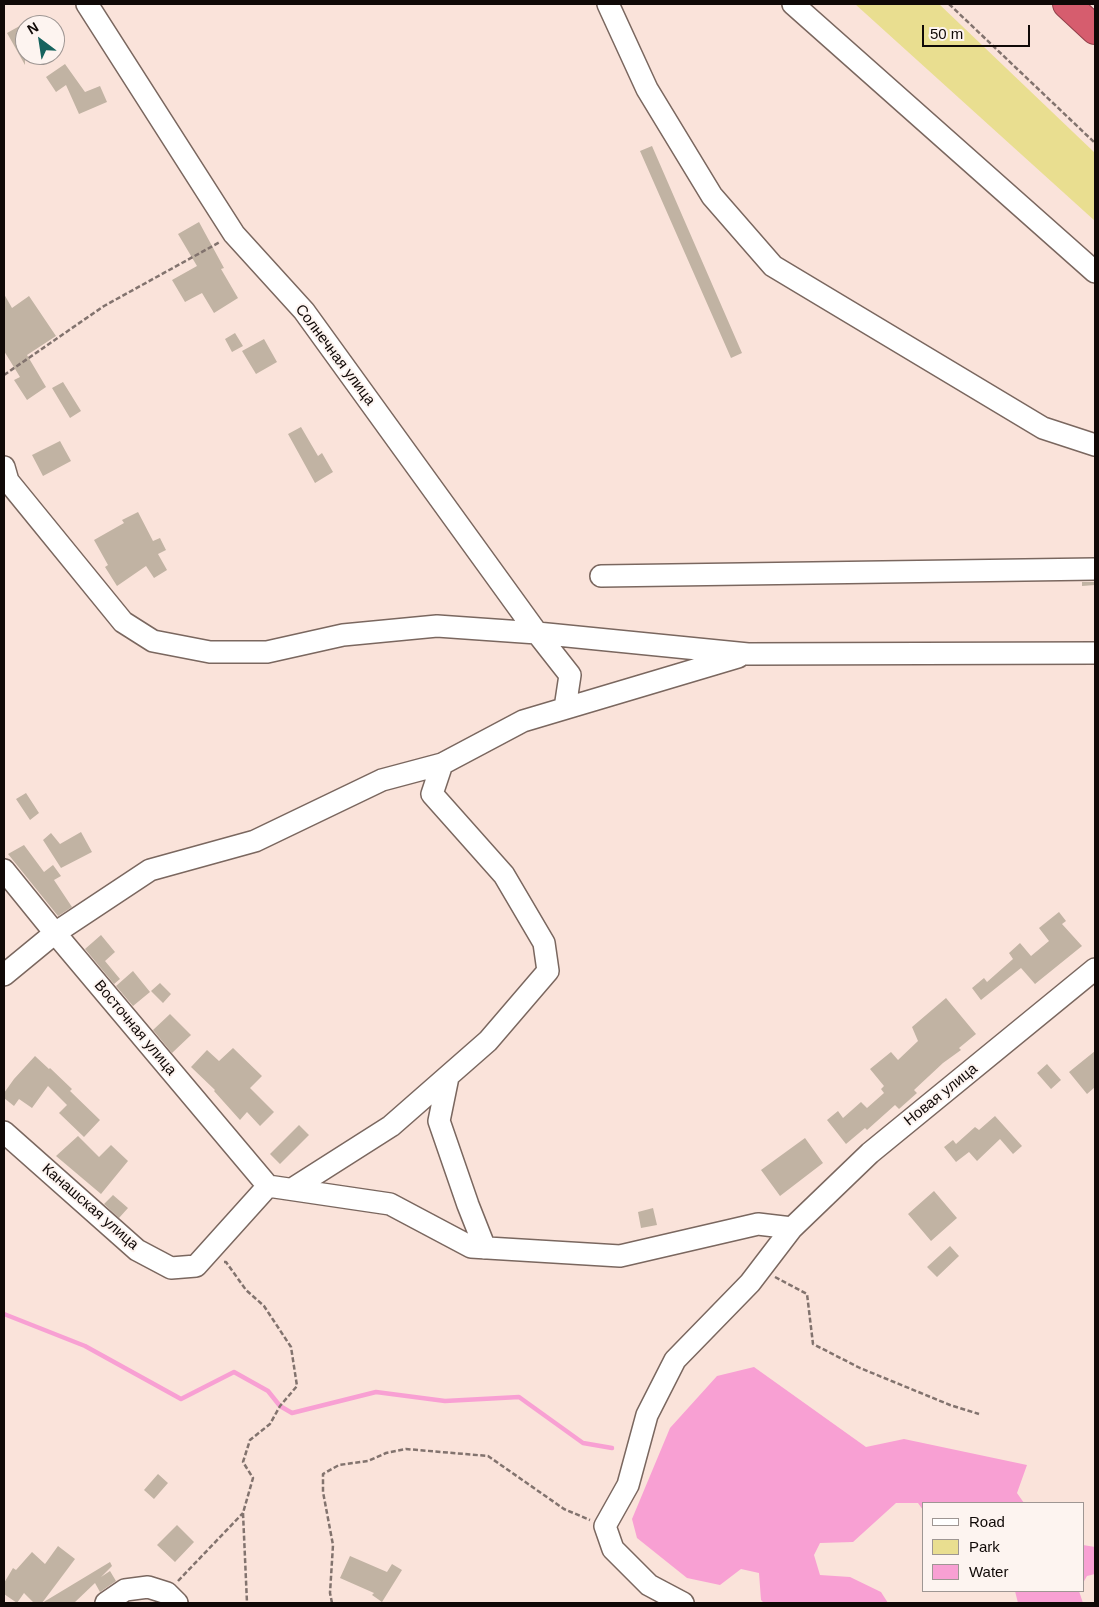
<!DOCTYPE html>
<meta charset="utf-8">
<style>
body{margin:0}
#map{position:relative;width:1099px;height:1607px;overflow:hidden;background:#fae3da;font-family:Arial,sans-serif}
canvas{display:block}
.frame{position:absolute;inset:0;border:5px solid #100907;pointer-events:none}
.legend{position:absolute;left:922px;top:1502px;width:162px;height:90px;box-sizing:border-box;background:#fdf4f0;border:1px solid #9e9693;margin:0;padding:6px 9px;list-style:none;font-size:15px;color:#100907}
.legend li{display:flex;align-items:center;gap:10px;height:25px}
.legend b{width:25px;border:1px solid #9e9693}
.north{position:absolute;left:15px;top:15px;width:50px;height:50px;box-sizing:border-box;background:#fdf4f0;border:1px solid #9e9693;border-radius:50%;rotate:329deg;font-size:14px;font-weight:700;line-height:20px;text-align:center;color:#100907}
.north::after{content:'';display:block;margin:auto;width:18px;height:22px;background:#16635e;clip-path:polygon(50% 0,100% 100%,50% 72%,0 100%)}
.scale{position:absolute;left:922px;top:25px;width:108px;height:22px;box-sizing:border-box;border:2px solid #100907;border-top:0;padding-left:6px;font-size:15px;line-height:18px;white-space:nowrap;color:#100907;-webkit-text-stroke:4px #fdf4f0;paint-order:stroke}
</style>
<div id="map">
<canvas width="1099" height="1607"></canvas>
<div class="frame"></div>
<ul class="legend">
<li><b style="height:6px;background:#fff"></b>Road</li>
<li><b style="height:14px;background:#e9de90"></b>Park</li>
<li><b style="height:14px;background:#f8a0d3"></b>Water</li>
</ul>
<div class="north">N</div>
<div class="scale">50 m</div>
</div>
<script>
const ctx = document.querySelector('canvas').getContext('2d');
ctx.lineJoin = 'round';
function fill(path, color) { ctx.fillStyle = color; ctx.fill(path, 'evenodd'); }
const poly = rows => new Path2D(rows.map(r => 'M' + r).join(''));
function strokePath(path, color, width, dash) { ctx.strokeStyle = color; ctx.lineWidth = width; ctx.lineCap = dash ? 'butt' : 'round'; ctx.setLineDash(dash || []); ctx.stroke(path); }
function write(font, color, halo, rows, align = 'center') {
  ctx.font = font + ' Arial,sans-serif'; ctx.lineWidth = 4; ctx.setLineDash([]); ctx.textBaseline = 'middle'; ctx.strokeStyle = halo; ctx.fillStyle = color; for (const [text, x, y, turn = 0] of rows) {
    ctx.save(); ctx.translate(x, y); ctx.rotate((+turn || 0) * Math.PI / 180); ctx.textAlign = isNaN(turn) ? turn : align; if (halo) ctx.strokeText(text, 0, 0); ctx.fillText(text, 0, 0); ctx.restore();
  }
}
fill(poly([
 [855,4,939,4,1095,153,1095,221]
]), '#e9de90');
fill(poly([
 [754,1367,866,1447,904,1439,1027,1465,1017,1493,1024,1503,923,1503,923,1510,918,1503,896,1503,853,1542,820,1543,814,1555,820,1575,850,1577,881,1592,888,1603,764,1603,761,1600,759,1573,741,1569,720,1585,687,1578,637,1538,632,1519,670,1428,717,1376],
 [1083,1545,1095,1547,1095,1574,1087,1576,1083,1583],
 [1015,1591,1079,1591,1083,1603,1018,1603]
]), '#f8a0d3');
strokePath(poly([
 [4,1314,85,1346,181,1399,234,1372,268,1391,280,1406,292,1413,376,1392,445,1401,519,1397,583,1443,612,1448]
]), '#f8a0d3', 4.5);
fill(poly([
 [25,23,25,65,7,33],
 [65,64,85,92,100,86,107,102,79,114,66,85,56,92,46,77],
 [652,146,742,353,731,358,640,151],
 [199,222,224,268,221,269,238,298,214,313,202,293,185,302,172,280,197,266,178,234],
 [4,294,12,308,29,296,56,336,27,355,46,387,27,400,14,380,20,377,4,351],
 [235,333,243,346,232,352,225,339],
 [264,339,277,362,256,374,242,351],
 [63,382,81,411,70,418,52,388],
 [301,427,318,456,322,453,333,472,315,483,288,434],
 [60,441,71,461,43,476,32,455],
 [138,512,153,541,160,538,166,550,158,554,167,570,154,578,146,566,117,586,105,567,108,565,94,540,124,523,122,520],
 [1095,582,1095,585,1082,586,1082,582],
 [26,793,39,813,30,820,16,799],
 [81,832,92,852,61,868,43,840,51,833,60,844],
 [24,845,44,872,53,865,61,876,54,880,72,907,58,916,8,854],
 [1059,912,1066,921,1062,924,1082,946,1035,984,1021,968,981,1000,972,988,984,978,987,982,1013,959,1009,953,1020,943,1031,956,1049,941,1039,928],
 [101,935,115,952,105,961,120,979,114,984,85,949],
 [133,971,150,992,133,1006,116,986],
 [160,983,171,994,163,1003,151,991],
 [946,998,976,1034,959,1048,961,1050,943,1063,914,1090,917,1093,899,1109,895,1105,867,1130,865,1128,846,1144,827,1120,838,1111,843,1118,861,1102,867,1108,884,1093,881,1089,884,1086,870,1069,891,1052,898,1060,918,1041,912,1027],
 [170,1014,191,1035,172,1053,153,1030],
 [233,1048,262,1076,250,1088,274,1112,260,1126,247,1112,240,1120,214,1091,215,1090,191,1067,207,1050,219,1061],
 [1095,1051,1095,1087,1087,1094,1069,1072],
 [35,1056,49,1069,50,1068,72,1089,70,1091,100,1120,84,1137,59,1113,67,1105,48,1086,32,1108,19,1099,14,1106,4,1098,4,1093,14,1079],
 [1047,1064,1061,1080,1051,1089,1037,1073],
 [995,1116,1022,1146,1013,1154,1000,1139,977,1161,969,1152,956,1162,944,1147,953,1140,956,1144,975,1127,979,1130],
 [299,1125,309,1135,280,1164,270,1154],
 [78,1136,99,1157,111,1145,128,1161,101,1194,56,1156],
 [805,1138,823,1163,780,1196,761,1170],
 [934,1191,957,1218,931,1241,908,1214],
 [113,1195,128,1208,119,1218,104,1204],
 [653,1208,657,1225,641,1228,638,1212],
 [950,1246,959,1256,937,1277,927,1267],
 [158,1474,168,1483,154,1499,144,1490],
 [177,1525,194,1542,175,1562,157,1545],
 [58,1546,75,1559,42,1603,110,1562,112,1566,101,1577,110,1571,116,1581,100,1592,95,1583,74,1603,34,1603,24,1593,17,1603,4,1594,4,1583,13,1568,16,1570,32,1552,45,1564],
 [350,1556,387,1572,392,1564,402,1570,382,1602,372,1595,374,1593,340,1578]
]), '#c1b3a3');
const minor = poly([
 [87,4,234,234,304,311,537,633,570,675,565,708],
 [608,4,647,89,712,196,773,266,1043,428,1095,445],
 [793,4,1095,272],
 [4,467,8,481,123,622,153,641,210,652,267,652,343,635,437,626,537,633,748,654,1095,653],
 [601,576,1095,569],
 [4,870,55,933,268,1186],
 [4,975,55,933,150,870,255,841,382,780,442,764,523,721,738,657],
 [448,1077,439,1121,468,1205,485,1248],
 [4,1132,137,1250,171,1268,196,1266,268,1186],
 [268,1186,390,1204,471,1247,620,1256,758,1224,792,1228],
 [292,1189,391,1126,488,1041,548,971,544,943,504,875,432,794,442,764],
 [106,1603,125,1590,148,1587,167,1593,177,1603],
 [683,1603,649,1585,613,1549,605,1526,628,1485,647,1415,675,1360,750,1283,792,1228,870,1153,1095,969]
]);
const highway = poly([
 [1067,4,1095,30]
]);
strokePath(minor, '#7a675f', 24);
strokePath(highway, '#91404a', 30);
strokePath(poly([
 [949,4,1095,143],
 [4,375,104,306,220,242],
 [224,1262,226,1262,246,1290,264,1306,291,1347,297,1386,280,1406,270,1424,250,1440,243,1462,253,1478,243,1513,247,1603],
 [775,1277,807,1294,813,1344,860,1368,950,1405,979,1414],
 [178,1581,243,1513],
 [332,1603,330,1593,333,1545,323,1492,323,1474,339,1465,368,1461,386,1453,406,1449,488,1456,564,1509,590,1520]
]), '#82736e', 2.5, [5, 2.5]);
strokePath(minor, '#fff', 21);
strokePath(highway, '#d65d6e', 28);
write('15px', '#100907', '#fdf4f0', [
 ["Солнечная улица",335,355,53],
 ["Восточная улица",135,1028,50],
 ["Новая улица",941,1095,-39],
 ["Канашская улица",90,1207,41]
]);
</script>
